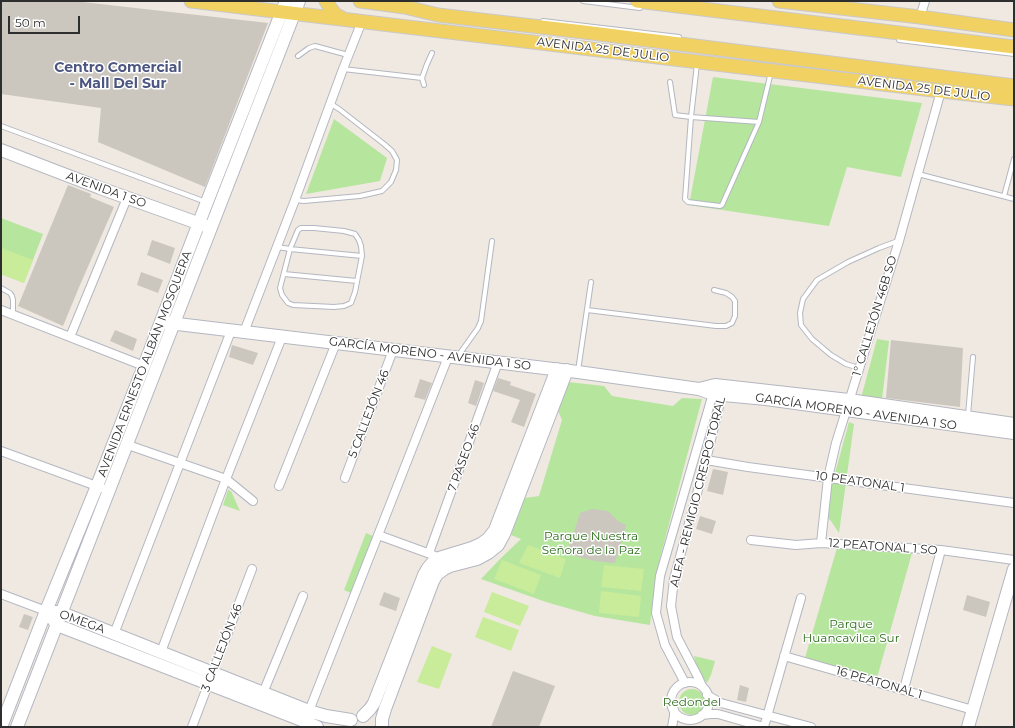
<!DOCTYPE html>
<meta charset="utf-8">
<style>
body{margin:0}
#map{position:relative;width:1015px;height:728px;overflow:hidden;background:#efe9e1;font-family:Montserrat,sans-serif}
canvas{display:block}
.frame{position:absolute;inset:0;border:2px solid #2e2e2e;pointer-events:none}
.scale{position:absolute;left:8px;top:16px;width:72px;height:18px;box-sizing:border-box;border:2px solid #2e2e2e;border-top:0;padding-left:5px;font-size:12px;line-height:14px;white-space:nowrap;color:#2e2e2e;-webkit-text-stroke:3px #fff;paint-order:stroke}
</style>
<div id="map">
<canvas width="1015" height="728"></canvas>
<div class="frame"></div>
<div class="scale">50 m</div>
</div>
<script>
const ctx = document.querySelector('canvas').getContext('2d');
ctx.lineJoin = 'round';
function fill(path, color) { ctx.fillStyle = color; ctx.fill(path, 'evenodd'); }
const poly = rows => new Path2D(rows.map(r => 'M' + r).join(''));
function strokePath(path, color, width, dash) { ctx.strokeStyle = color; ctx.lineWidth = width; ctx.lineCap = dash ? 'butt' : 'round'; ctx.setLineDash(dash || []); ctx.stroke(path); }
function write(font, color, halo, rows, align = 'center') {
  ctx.font = font + ' Montserrat,sans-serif'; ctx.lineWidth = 3; ctx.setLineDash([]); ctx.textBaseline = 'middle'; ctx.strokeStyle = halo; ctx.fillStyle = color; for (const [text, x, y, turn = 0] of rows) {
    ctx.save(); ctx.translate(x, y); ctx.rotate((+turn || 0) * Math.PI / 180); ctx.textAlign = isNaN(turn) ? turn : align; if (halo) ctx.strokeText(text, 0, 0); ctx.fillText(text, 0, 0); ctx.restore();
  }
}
fill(poly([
 [713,77,922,103,901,177,847,167,829,226,689,205],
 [334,119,387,158,380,181,306,194],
 [1,218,43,234,24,283,1,274],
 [877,339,889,341,882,399,861,398],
 [568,382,604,386,612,396,673,406,682,398,702,399,656,573,650,625,595,616,546,602,481,579,501,558,521,539,511,535,525,498,539,496,562,420,558,411],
 [849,422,854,424,839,533,831,521,824,514],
 [228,490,231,491,240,511,223,505],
 [366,533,375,537,353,594,344,590],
 [839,541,912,553,877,678,805,658],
 [694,656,715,661,711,675,707,683,704,679,696,664],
 '679 702a13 13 0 1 1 26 0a13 13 0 1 1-26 0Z'
]), '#b6e59e');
fill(poly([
 [1,248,33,260,24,283,1,274],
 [528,545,566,559,560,578,519,563],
 [502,560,541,575,534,594,494,579],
 [604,565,644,569,641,591,601,587],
 [601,591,641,596,639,617,599,613],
 [492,592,529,606,520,626,484,612],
 [483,617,519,630,511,651,475,637],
 [432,646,452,654,439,689,417,682]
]), '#c9ec9a');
fill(poly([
 [1,1,74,1,268,23,205,187,98,142,101,108,1,94],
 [68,185,91,194,90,197,114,207,80,285,63,326,18,306],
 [152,240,175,248,170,264,147,255],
 [141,272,163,280,158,293,137,285],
 [115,330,137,339,133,351,110,341],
 [891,340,963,348,960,407,886,398],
 [232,345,258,353,253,365,229,357],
 [498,378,511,382,510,385,536,394,524,427,511,422,520,400,493,391],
 [420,379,432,383,425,400,414,397],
 [475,380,484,383,476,406,468,403],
 [713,469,728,472,723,495,707,491],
 [592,509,608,511,618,521,626,525,615,563,595,561,567,554,580,513],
 [700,516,716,521,712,534,696,529],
 [384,592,400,598,396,611,379,605],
 [967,595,990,602,986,617,963,610],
 [24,614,33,617,28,630,19,627],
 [513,671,555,686,539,727,491,727],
 [740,685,749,688,746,702,737,700]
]), '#cbc7bf');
const lane = poly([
 [583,1,640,8],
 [543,21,679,37],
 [899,40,1014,54],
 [298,56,309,48,315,46,348,55],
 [343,69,422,78,427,64,432,53],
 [422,78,424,85],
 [670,82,675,115,691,117,759,122,722,205,720,206,688,202,685,199,691,117,697,64],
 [759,122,771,72],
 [1,126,206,202],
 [918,174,1014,199],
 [1004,196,1014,159],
 [295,200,304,201,360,196,382,191,391,182,396,170,397,160,392,151,384,144,339,109,331,104],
 [277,247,290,249,362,256,355,292,351,303,344,306,334,307,293,305,288,303,282,295,280,288,290,249,298,230,301,228,314,228,344,231,355,234,359,240,361,246,362,256],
 [284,274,357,281],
 [1,288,10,293,12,296,13,300,13,315],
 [587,310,716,326,726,326,732,323,735,316,735,301,732,297,726,293,714,290],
 [458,356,478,328,481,321,492,241],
 [859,368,846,364,831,355,812,339,801,325,800,313,803,299,817,280,848,262,879,248,898,241],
 [578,371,591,282],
 [968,415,973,357]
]);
const street = poly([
 [920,17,925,1],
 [1,310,144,366],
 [244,332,295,200,343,69,362,21],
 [70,337,127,198],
 [128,445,226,479,253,501],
 [1,451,102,488],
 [706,460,748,467,1014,503],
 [345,478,393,350],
 [279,486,336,343],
 [378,535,433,555],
 [751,540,796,545,821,543,941,550,1014,560],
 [821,543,828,478,836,443,899,241,941,91],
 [429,553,498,362],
 [1,594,46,611],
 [114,634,231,331],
 [161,652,226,479,282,337],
 [784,656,973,710],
 '671 701a19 19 0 1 1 38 0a19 19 0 1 1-38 0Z',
 [685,683,665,645,656,613,660,576,714,390],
 [702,686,698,677,677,637,671,606,674,579,706,460,723,390],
 [904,689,941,550],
 [263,693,303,596],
 [707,695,721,703,811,727],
 [309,711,448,357],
 [702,715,711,714,718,714,764,727],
 [192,727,252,569],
 [672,727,674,716,674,710],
 [764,727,801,598]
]);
const secondary = poly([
 [1,150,100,188,206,226],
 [161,322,578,372,699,389,713,394,766,399,1014,433],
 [699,389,715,385,849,400,1014,424],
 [55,612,62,613,309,711,326,716,351,720],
 [52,618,57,625,304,721,317,727],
 [363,716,370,709,374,703,424,575,428,568,434,561,439,558,472,548,481,544,488,539,495,530,557,369],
 [1,727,46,611,97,486,120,427,144,366,207,202,286,1],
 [17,727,299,1],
 [382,727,382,719,385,709,433,581,437,574,444,569,450,566,477,559,488,553,498,545,504,534,567,370],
 [968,727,1014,569]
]);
const primary = poly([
 [191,1,941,91,1014,99],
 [326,1,331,9,336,15,342,18],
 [360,1,405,7,438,15,584,32,1014,86],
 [637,1,1014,47],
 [779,1,920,17,1014,30]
]);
strokePath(lane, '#b4b7c1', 6);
strokePath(street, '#b4b7c1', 10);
strokePath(secondary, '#b4b7c1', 14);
strokePath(primary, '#c9c9c9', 15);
strokePath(lane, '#fff', 4);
strokePath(street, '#fff', 8);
strokePath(secondary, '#fff', 12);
strokePath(primary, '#f2d163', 13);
write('12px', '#2e2e2e', '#fff', [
 ["AVENIDA 25 DE JULIO",603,50,7],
 ["AVENIDA 25 DE JULIO",924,89,7],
 ["AVENIDA 1 SO",106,190,20],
 ["1° CALLEJÓN 46B SO",875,316,-73],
 ["GARCÍA MORENO - AVENIDA 1 SO",430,354,7],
 ["AVENIDA ERNESTO ALBÁN MOSQUERA",145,364,-69],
 ["GARCÍA MORENO - AVENIDA 1 SO",856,412,8],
 ["5 CALLEJÓN 46",369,414,-69],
 ["7 PASEO 46",464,458,-70],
 ["10 PEATONAL 1",860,482,8],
 ["ALFA - REMIGIO CRESPO TORAL",698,492,-76],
 ["12 PEATONAL 1 SO",883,547,4],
 ["OMEGA",82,622,20],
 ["3 CALLEJÓN 46",222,648,-69],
 ["16 PEATONAL 1",879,683,16]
]);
write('12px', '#2c6e1b', '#fff', [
 ["Parque Nuestra",591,536],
 ["Señora de la Paz",591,550],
 ["Parque",851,624],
 ["Huancavilca Sur",851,638],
 ["Redondel",692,702]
]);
write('bold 14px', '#4d5680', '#fff', [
 ["Centro Comercial",118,68],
 ["- Mall Del Sur",118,84]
]);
</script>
